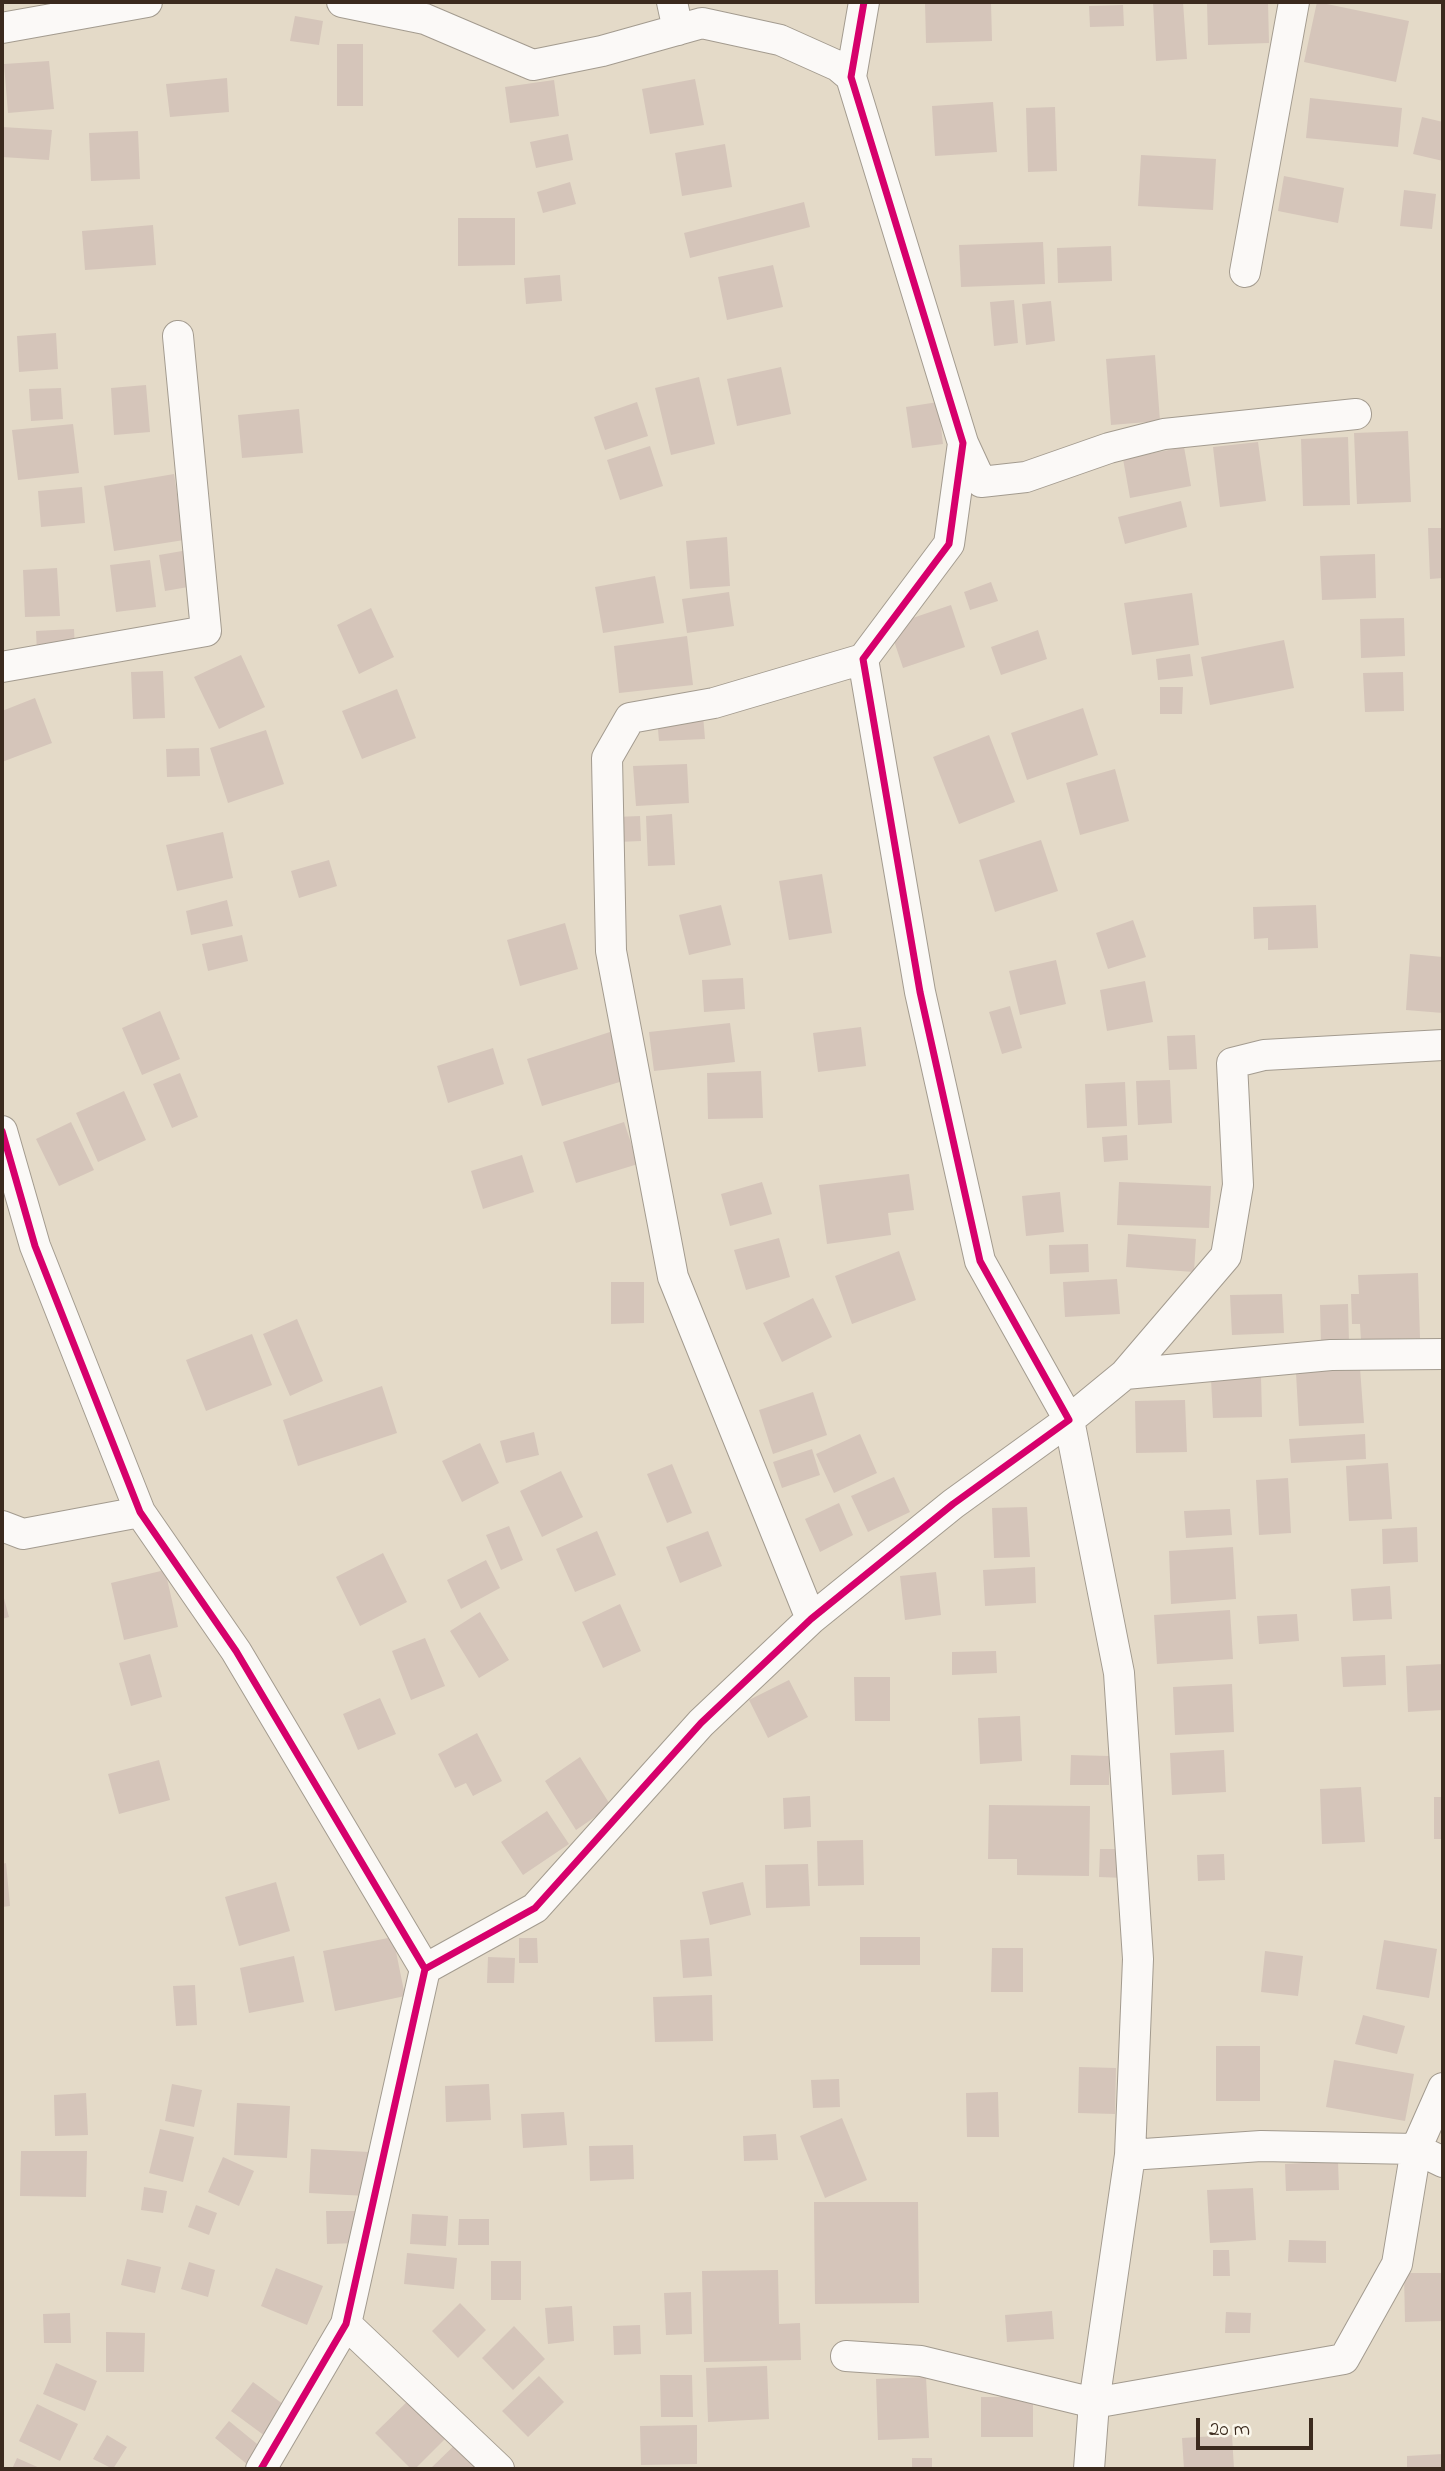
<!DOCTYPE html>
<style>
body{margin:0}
#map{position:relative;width:1445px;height:2471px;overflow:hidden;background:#e4dac8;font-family:"Indie Flower",sans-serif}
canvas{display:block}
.frame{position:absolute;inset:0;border:4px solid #3b2a1e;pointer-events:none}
.scale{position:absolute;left:1196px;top:2418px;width:117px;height:32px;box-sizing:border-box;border:4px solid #3b2a1e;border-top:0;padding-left:9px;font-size:21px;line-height:24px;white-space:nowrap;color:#3b2a1e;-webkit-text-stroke:5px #fbf7ec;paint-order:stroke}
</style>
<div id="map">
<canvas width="1445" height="2471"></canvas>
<div class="frame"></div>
<div class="scale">20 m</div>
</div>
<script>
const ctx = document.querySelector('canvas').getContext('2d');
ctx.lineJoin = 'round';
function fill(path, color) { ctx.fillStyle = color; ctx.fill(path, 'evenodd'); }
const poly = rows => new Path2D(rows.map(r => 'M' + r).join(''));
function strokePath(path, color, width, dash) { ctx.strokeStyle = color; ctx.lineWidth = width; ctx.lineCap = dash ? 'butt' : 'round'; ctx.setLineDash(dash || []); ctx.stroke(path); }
fill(poly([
 [925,2,991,2,992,41,926,43],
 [1153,2,1183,2,1187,59,1156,61],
 [1207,2,1268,2,1269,43,1208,45],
 [1317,2,1409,21,1396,82,1304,62],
 [1123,5,1124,26,1090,27,1089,6],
 [295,16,323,21,319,45,290,41],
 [337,44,363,44,363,106,337,106],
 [49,61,54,109,8,113,4,64],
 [227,78,229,112,170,117,166,84],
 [695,79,704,125,650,134,642,89],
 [554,80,559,116,510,123,505,87],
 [1310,98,1402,108,1398,147,1306,138],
 [993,102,997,152,935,156,932,106],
 [1055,107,1057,171,1028,172,1026,108],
 [1422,117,1443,122,1443,161,1413,154],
 [2,127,52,130,49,160,2,157],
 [138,131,140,179,91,181,89,133],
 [568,134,573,160,536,168,530,142],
 [725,144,732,187,682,196,675,153],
 [1141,155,1216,159,1213,210,1138,206],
 [1284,176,1344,188,1338,223,1278,211],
 [570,182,576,204,543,213,537,192],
 [1404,190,1436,194,1432,229,1400,226],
 [804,202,810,227,690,258,684,233],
 [458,218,515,218,515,265,458,266],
 [153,225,156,265,85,270,82,231],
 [1043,242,1045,284,961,287,959,245],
 [1111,246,1112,281,1058,283,1057,248],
 [773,265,783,307,727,320,718,277],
 [560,275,562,301,526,304,524,278],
 [1014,300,1018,343,994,346,990,302],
 [1051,301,1055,341,1026,345,1022,304],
 [56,333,58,369,19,372,17,336],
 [1155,355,1160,421,1111,425,1106,359],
 [781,367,791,414,737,426,727,379],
 [699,377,715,444,671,455,655,388],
 [146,385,150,432,114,435,111,388],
 [61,388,63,419,31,421,29,389],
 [637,402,648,436,605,450,594,417],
 [938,402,943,444,912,448,906,407],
 [299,409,303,453,242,458,238,415],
 [73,424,79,473,18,480,12,430],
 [1408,431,1411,502,1357,504,1354,433],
 [1348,437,1350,505,1303,506,1301,439],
 [1258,442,1266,501,1220,507,1213,447],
 [650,446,663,486,620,500,607,460],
 [1184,447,1191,486,1130,498,1123,459],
 [174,474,184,540,114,551,104,486],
 [82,487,85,523,41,527,38,491],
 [1181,501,1187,527,1125,544,1118,517],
 [1428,528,1443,528,1443,578,1430,579],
 [727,537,730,586,690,589,686,541],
 [188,550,194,586,165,591,159,555],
 [1375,554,1376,598,1322,600,1320,556],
 [150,560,156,607,116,612,110,565],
 [57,568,60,616,25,617,23,570],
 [655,576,664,623,603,633,595,587],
 [991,582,998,601,970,610,964,592],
 [729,592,734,626,687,633,682,599],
 [1192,593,1199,645,1132,655,1124,603],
 [951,605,965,647,903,668,889,626],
 [371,608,394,657,359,674,337,625],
 [1404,618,1405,656,1361,658,1360,619],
 [74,629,75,651,37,653,36,631],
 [1038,630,1047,659,1001,675,991,647],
 [687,636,693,685,619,693,614,646],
 [1284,640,1294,688,1210,705,1201,657],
 [1190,654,1193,676,1158,680,1156,659],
 [241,655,265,707,219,729,194,677],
 [163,671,165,718,133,719,131,672],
 [1403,672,1404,711,1365,712,1363,673],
 [1160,687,1183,687,1182,714,1160,714],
 [397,689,416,738,362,759,342,711],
 [35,698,52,743,2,762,2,711],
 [1083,708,1098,755,1027,780,1011,733],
 [703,715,705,739,659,741,657,718],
 [266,730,284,784,228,803,210,748],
 [989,735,1015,802,959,824,933,757],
 [199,748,200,776,167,777,166,749],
 [687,764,689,803,636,806,633,766],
 [1115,769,1129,821,1080,835,1066,783],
 [672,814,675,865,648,866,646,816],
 [640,816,641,841,617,842,615,817],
 [223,832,233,878,177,891,166,845],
 [1041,840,1058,891,995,912,979,860],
 [329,860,337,886,299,898,291,871],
 [822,874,832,933,789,940,779,881],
 [227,900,233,926,191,935,186,911],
 [721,905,731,945,689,955,679,915],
 [1316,905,1318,948,1268,950,1268,938,1254,939,1253,907],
 [1133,920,1146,957,1108,969,1096,933],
 [565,923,578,969,520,986,507,940],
 [242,935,248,961,208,971,202,944],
 [1410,954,1443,957,1443,1013,1406,1010],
 [1056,960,1066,1004,1020,1015,1009,971],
 [743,978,745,1009,704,1012,702,980],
 [1145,981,1153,1022,1107,1031,1100,990],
 [1010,1006,1022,1048,1002,1054,989,1012],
 [160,1011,180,1059,142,1075,122,1028],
 [730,1023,735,1062,654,1071,649,1032],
 [861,1027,866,1066,818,1072,813,1033],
 [610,1032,626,1080,542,1106,527,1059],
 [1195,1035,1197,1069,1169,1070,1167,1036],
 [493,1048,504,1084,448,1103,437,1066],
 [761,1071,763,1118,708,1119,707,1073],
 [180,1073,198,1117,172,1128,153,1084],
 [1170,1080,1172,1123,1138,1125,1136,1081],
 [1125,1082,1127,1126,1087,1128,1085,1084],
 [124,1091,146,1140,98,1162,76,1113],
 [71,1122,94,1170,59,1186,36,1139],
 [624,1122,638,1164,576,1183,563,1142],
 [1127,1135,1128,1160,1104,1162,1102,1137],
 [522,1155,534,1192,483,1209,471,1171],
 [909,1174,914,1210,888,1213,891,1235,827,1244,819,1185],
 [762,1182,772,1214,730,1226,721,1194],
 [1119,1182,1211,1186,1209,1228,1117,1225],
 [1060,1192,1064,1232,1026,1236,1022,1196],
 [1128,1234,1196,1239,1194,1272,1126,1267],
 [779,1238,790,1277,746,1290,734,1250],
 [1088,1244,1089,1272,1050,1274,1049,1245],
 [899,1251,916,1300,852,1324,835,1276],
 [1418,1273,1420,1338,1361,1340,1360,1324,1352,1324,1351,1294,1359,1294,1358,1275],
 [1117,1279,1120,1314,1065,1317,1063,1282],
 [611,1282,644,1282,644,1323,611,1324],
 [1282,1294,1284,1333,1232,1335,1230,1295],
 [813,1298,832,1337,782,1362,763,1323],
 [1348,1304,1349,1342,1321,1343,1320,1305],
 [297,1319,323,1381,290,1396,263,1334],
 [252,1334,272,1385,206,1411,186,1360],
 [1360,1368,1364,1423,1299,1426,1296,1373],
 [1261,1377,1262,1417,1213,1418,1211,1379],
 [382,1386,397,1433,298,1466,283,1420],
 [813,1392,827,1435,773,1454,759,1410],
 [1185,1400,1187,1452,1136,1453,1135,1401],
 [534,1432,539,1455,506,1463,500,1441],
 [860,1434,877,1473,834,1493,816,1454],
 [1365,1434,1366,1459,1291,1463,1289,1439],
 [480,1443,499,1483,462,1502,442,1461],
 [812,1449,820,1475,782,1488,773,1462],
 [1388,1463,1392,1519,1349,1521,1346,1466],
 [672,1464,692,1513,667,1523,647,1474],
 [561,1471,583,1517,542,1537,520,1491],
 [894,1477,910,1512,868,1532,851,1496],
 [1288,1478,1291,1533,1259,1535,1256,1480],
 [839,1503,853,1535,820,1552,805,1519],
 [1027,1507,1030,1557,994,1558,992,1508],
 [1230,1509,1232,1535,1186,1538,1184,1511],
 [509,1526,523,1560,501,1570,486,1535],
 [1417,1527,1418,1562,1383,1564,1382,1529],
 [597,1531,616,1575,575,1592,556,1549],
 [708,1531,722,1566,680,1583,666,1547],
 [1233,1547,1236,1599,1171,1604,1169,1551],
 [383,1553,407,1602,360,1626,336,1577],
 [486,1560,500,1588,461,1609,447,1580],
 [1035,1567,1036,1603,985,1606,983,1570],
 [165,1570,178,1627,124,1640,111,1583],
 [936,1572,941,1615,905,1620,900,1576],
 [1390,1586,1392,1619,1353,1621,1351,1589],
 [2,1591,9,1617,2,1619],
 [620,1604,641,1651,603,1668,582,1622],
 [1230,1610,1233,1659,1157,1664,1154,1615],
 [480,1612,509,1660,479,1678,450,1631],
 [1297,1614,1299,1641,1259,1644,1257,1616],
 [425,1638,445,1686,411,1700,392,1651],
 [996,1651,997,1673,952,1675,952,1652],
 [150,1654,162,1697,131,1706,119,1663],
 [1385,1655,1386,1685,1343,1687,1341,1657],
 [1443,1664,1443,1710,1408,1712,1406,1666],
 [854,1677,890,1677,890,1721,855,1721],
 [789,1680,808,1717,768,1738,749,1700],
 [1232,1684,1234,1732,1175,1735,1173,1687],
 [380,1698,396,1734,358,1750,343,1714],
 [1020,1716,1022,1761,980,1764,978,1718],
 [477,1733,502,1781,473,1796,466,1783,455,1788,438,1754],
 [1224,1750,1226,1792,1172,1795,1170,1753],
 [1071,1755,1109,1756,1109,1785,1070,1785],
 [580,1757,611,1806,576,1830,545,1781],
 [159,1760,170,1800,119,1814,108,1774],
 [1361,1787,1365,1842,1322,1844,1320,1789],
 [810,1796,811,1827,784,1829,783,1798],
 [1434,1797,1443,1797,1443,1839,1434,1839],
 [989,1805,1090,1806,1089,1876,1017,1875,1017,1859,988,1859],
 [547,1811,569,1844,523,1875,501,1842],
 [863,1840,864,1885,818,1886,817,1841],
 [1100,1849,1125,1849,1125,1878,1099,1877],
 [1224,1854,1225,1880,1198,1881,1197,1855],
 [6,1863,10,1906,2,1907,2,1864],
 [808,1864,810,1906,766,1908,765,1865],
 [276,1882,290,1931,239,1946,225,1897],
 [743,1882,751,1915,710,1925,702,1892],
 [393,1937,405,1996,335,2011,323,1951],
 [860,1937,920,1937,920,1965,860,1965],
 [519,1938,537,1938,538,1963,519,1963],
 [709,1938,712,1976,683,1978,680,1940],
 [1384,1940,1437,1949,1429,1998,1376,1989],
 [992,1948,1023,1948,1023,1992,991,1992],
 [1265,1951,1303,1956,1298,1996,1261,1992],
 [294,1956,304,2002,249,2013,240,1968],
 [488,1957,515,1958,514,1983,487,1983],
 [195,1985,197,2025,176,2026,173,1986],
 [712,1995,713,2041,655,2042,653,1997],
 [1363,2015,1405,2026,1397,2054,1355,2044],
 [1216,2046,1260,2046,1260,2101,1216,2101],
 [1334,2060,1414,2074,1405,2121,1326,2107],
 [1079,2067,1116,2068,1115,2114,1078,2113],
 [839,2079,840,2107,813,2108,811,2080],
 [172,2084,202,2090,194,2127,165,2121],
 [489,2084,491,2120,446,2122,445,2086],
 [998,2092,999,2137,967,2137,966,2093],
 [86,2093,88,2135,55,2136,54,2095],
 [237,2103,290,2106,287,2158,234,2155],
 [564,2112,567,2145,523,2148,521,2114],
 [842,2118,867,2180,825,2198,800,2136],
 [160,2129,194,2137,183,2182,149,2173],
 [776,2134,778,2160,744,2161,743,2136],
 [633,2145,634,2179,590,2181,589,2146],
 [311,2149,369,2152,367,2196,309,2193],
 [21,2151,87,2151,86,2197,20,2196],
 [223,2157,254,2171,239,2206,208,2192],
 [1338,2161,1339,2190,1286,2191,1285,2164],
 [144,2187,167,2191,163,2213,141,2210],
 [1253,2188,1256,2240,1210,2243,1207,2190],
 [814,2202,918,2202,919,2303,815,2304],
 [196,2205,217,2213,209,2235,188,2227],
 [326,2211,358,2211,359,2243,327,2244],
 [412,2214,448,2216,446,2246,410,2244],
 [459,2219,489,2219,489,2245,458,2245],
 [1289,2240,1326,2241,1326,2263,1288,2262],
 [1213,2250,1229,2250,1230,2276,1213,2276],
 [407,2253,457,2258,454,2289,404,2284],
 [127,2259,161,2267,155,2293,121,2285],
 [491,2261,521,2261,521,2300,491,2300],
 [189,2262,215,2270,208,2297,181,2289],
 [276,2268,323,2286,307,2325,261,2306],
 [778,2270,779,2324,800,2323,801,2360,704,2362,702,2271],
 [1404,2273,1443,2273,1443,2321,1405,2322],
 [691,2292,692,2334,666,2335,664,2293],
 [460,2303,486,2330,458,2358,432,2331],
 [572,2306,574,2341,548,2344,545,2308],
 [1052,2311,1054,2339,1007,2342,1005,2315],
 [1226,2312,1251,2313,1250,2333,1225,2333],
 [70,2313,71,2343,44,2343,43,2314],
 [640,2325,641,2354,614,2355,613,2326],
 [514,2326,545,2359,513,2390,482,2358],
 [106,2332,145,2333,144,2372,106,2372],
 [56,2363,97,2381,85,2411,43,2394],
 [767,2366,769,2419,708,2422,706,2368],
 [660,2375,692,2375,693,2417,661,2417],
 [539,2376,564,2402,528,2437,502,2411],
 [926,2377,929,2438,878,2440,876,2379],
 [253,2382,287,2407,265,2436,231,2411],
 [415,2394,452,2432,415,2469,411,2469,375,2433],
 [981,2397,1033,2397,1033,2437,981,2437],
 [37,2404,78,2424,60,2461,19,2441],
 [229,2421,262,2448,248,2465,215,2438],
 [697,2425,697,2464,641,2465,640,2426],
 [107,2435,127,2447,113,2469,93,2459],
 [1232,2435,1234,2469,1184,2469,1182,2438],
 [462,2438,492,2469,430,2469],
 [1443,2454,1443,2469,1407,2469,1407,2456],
 [17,2458,42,2469,12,2469],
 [912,2458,932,2458,932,2469,912,2469]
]), '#d5c5ba');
const street = poly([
 [342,2,425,19,533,65,602,51,702,23,780,40,838,66,851,77],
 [672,2,678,30],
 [2,28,147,2],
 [1245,272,1294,2],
 [963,443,981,482,1026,477,1109,448,1164,434,1356,414],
 [2,667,206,631,178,336],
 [2,1131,35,1246,140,1512,236,1651,425,1969,346,2324,261,2469],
 [1125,1374,1226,1256,1238,1185,1232,1063,1264,1055,1443,1045],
 [2,1526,23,1534,140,1512],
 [811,1619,673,1277,611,951,607,758,630,718,714,703,863,659],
 [425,1969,535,1908,701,1723,811,1619,953,1504,1069,1420,980,1261,920,992,863,659,949,544,963,443,851,77,864,2],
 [1130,2155,1261,2146,1416,2149,1443,2162],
 [346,2324,499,2469],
 [846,2356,921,2361,1094,2403,1344,2359,1397,2264,1416,2149,1443,2088],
 [1089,2469,1094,2403,1130,2155,1138,1959,1119,1673,1069,1420,1125,1374,1331,1355,1443,1354]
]);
strokePath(street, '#a39b8f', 32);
strokePath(street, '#fbf9f7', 30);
strokePath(poly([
 [2,1131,35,1246,140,1512,236,1651,425,1969,346,2324,261,2469],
 [425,1969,535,1908,701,1723,811,1619,953,1504,1069,1420,980,1261,920,992,863,659,949,544,963,443,851,77,864,2]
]), '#d6006c', 7);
</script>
